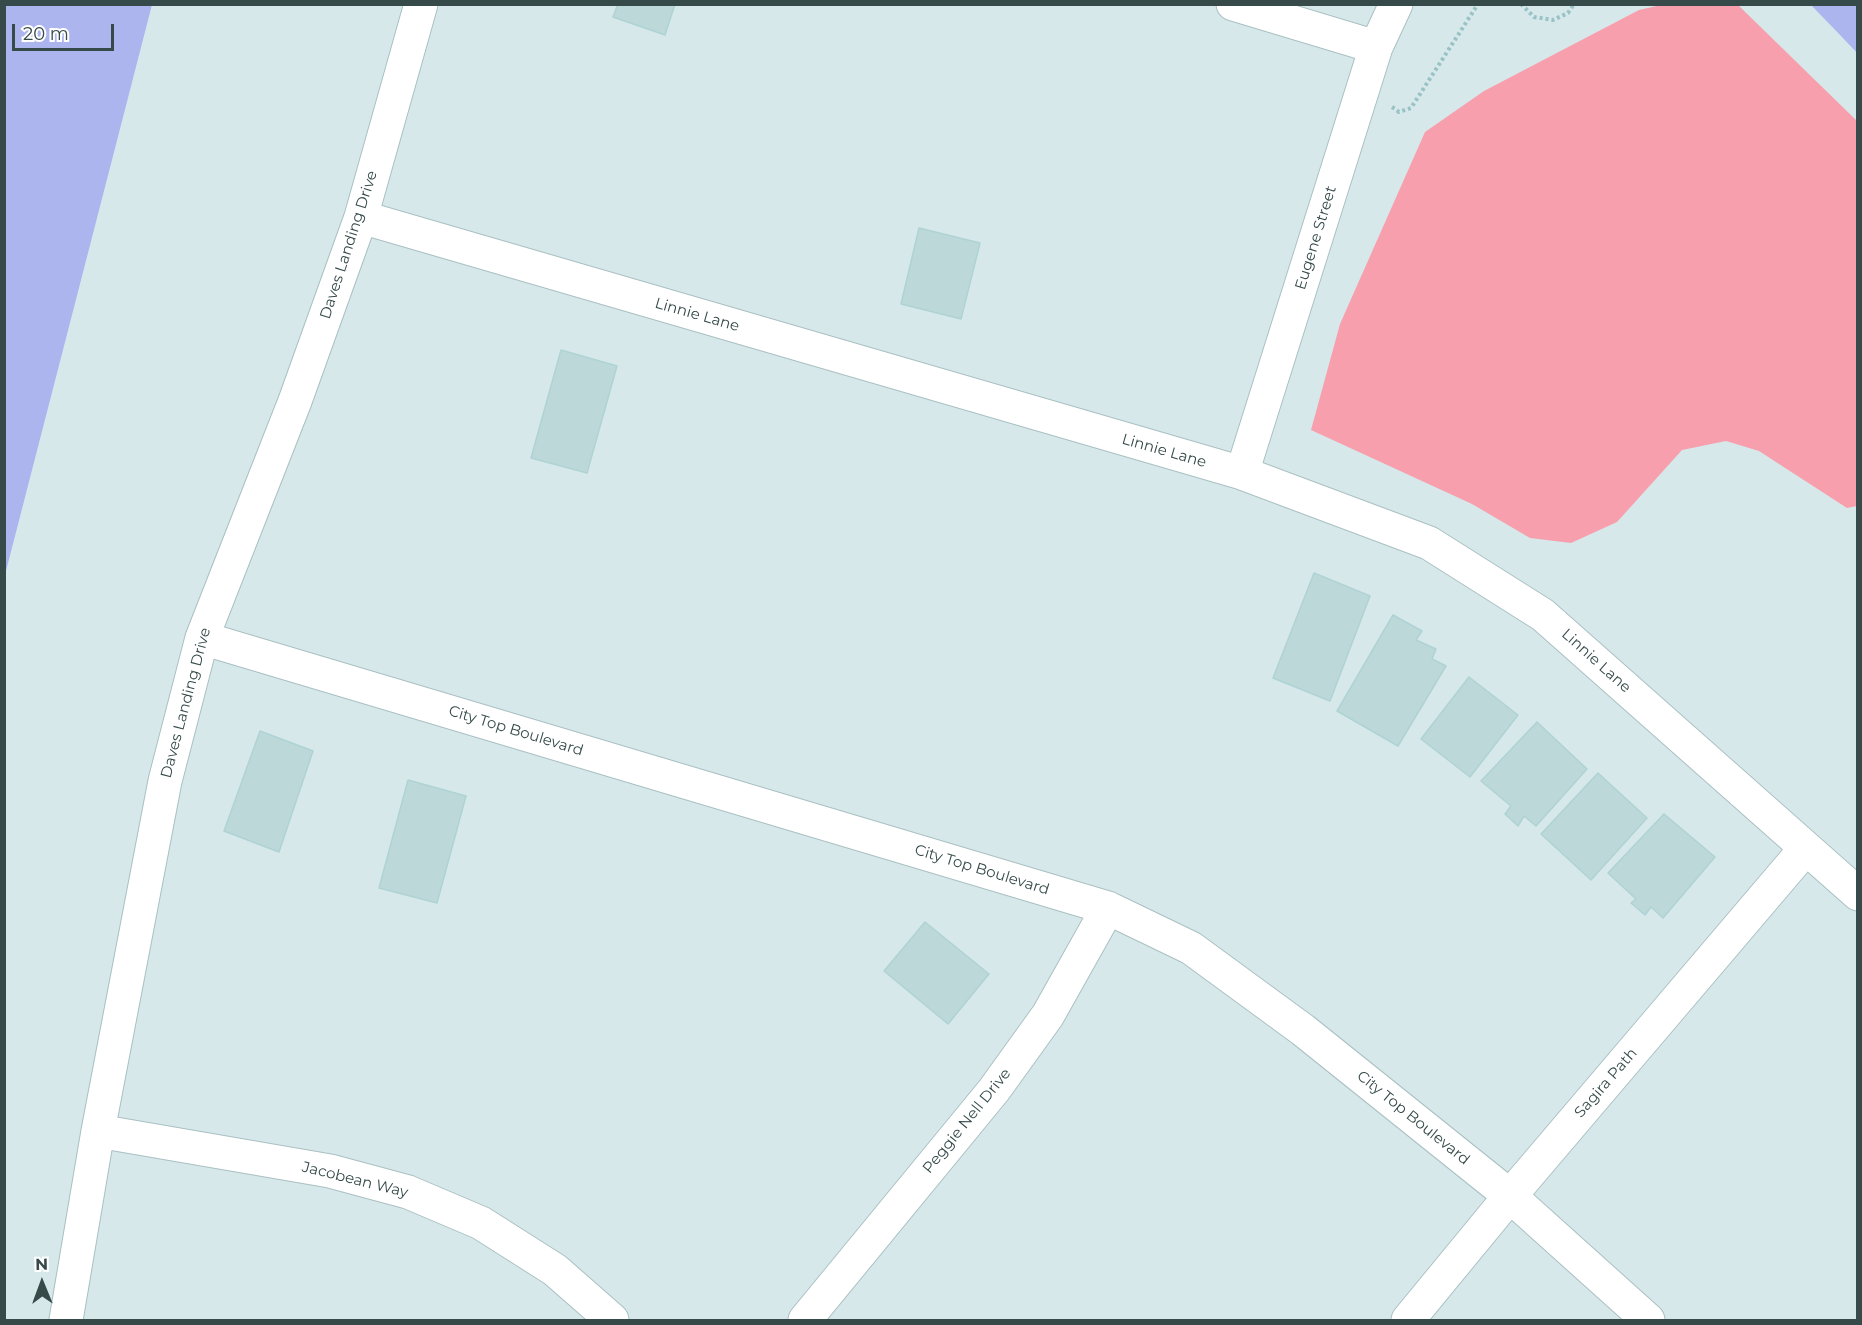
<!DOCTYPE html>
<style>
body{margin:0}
#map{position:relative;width:1862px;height:1325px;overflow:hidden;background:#e9f4f6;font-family:Montserrat,sans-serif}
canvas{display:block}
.frame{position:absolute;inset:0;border:6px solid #364a4a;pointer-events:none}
.north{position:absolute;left:12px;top:1253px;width:60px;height:60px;-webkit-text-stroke:4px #fff;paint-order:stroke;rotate:359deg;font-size:16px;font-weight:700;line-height:24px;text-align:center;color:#364a4a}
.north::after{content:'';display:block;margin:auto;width:21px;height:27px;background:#364a4a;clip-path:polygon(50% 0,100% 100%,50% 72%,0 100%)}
.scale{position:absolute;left:12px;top:24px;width:102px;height:27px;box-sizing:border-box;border:3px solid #364a4a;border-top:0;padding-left:8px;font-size:18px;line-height:21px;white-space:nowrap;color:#364a4a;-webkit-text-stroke:4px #fff;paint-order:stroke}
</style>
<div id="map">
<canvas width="1862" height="1325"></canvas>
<div class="frame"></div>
<div class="north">N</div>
<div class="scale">20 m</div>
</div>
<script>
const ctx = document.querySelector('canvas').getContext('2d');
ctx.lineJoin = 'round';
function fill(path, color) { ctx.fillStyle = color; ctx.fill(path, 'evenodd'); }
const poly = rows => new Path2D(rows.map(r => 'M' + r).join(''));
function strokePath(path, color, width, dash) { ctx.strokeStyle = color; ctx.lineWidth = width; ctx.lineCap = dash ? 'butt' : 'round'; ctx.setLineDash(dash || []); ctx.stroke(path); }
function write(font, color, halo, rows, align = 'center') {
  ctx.font = font + ' Montserrat,sans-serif'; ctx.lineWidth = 4.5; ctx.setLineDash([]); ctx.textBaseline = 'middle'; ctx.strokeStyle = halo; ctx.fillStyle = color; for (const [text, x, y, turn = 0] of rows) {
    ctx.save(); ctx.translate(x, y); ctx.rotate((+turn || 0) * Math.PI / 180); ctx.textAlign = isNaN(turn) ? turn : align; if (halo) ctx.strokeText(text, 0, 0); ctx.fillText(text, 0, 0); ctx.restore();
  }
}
fill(poly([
 [1811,4,1857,53,1857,1320,5,1320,5,575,152,5]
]), '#d6e8ea');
fill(poly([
 [4,5,152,5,5,575,4,575],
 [1811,5,1857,5,1857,53,1840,35]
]), '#adb5ee');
fill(poly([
 [1661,5,1738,5,1857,121,1857,506,1847,508,1759,451,1726,441,1682,450,1617,522,1571,543,1530,538,1472,504,1311,430,1340,324,1425,132,1484,91,1639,10]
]), '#f89fad');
const building = poly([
 [618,4,675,4,665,35,613,17,618,4],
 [919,228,980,243,961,319,901,304,919,228],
 [561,350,617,366,587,473,531,458,561,350],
 [1314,573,1370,596,1330,701,1273,678,1314,573],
 [1393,615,1422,631,1416,640,1436,649,1432,659,1446,666,1398,746,1337,711,1393,615],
 [1469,677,1518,715,1470,777,1421,739,1469,677],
 [1537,722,1587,769,1536,826,1524,816,1518,826,1505,814,1511,806,1481,781,1537,722],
 [260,731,313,751,279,852,224,831,260,731],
 [1598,773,1647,818,1591,880,1541,834,1598,773],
 [408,780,466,796,437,903,379,888,408,780],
 [1664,814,1715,857,1663,918,1651,907,1645,915,1631,903,1636,899,1608,873,1664,814],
 [925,922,989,974,948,1024,884,971,925,922]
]);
fill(building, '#bdd8d9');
strokePath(building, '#afd3d4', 1.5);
const minor = poly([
 [1233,4,1376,47],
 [361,217,1242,473,1429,543,1543,615,1858,894],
 [1242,473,1376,47,1396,4],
 [202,638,1108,908,1191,948,1303,1030,1510,1196,1648,1320],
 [98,1131,330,1171,408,1192,481,1223,555,1270,612,1320],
 [66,1320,98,1131,165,781,202,638,295,401,361,217,421,4],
 [805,1320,994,1090,1048,1015,1108,908],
 [1408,1320,1510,1196,1806,848]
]);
strokePath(minor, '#aac0c3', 35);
strokePath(poly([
 [1521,4,1534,17,1553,20,1568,13,1574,4],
 [1392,107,1399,112,1411,108,1478,4]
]), '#99c2c6', 4, [3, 3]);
strokePath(minor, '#fff', 33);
write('15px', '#364a4a', '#fff', [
 ["Eugene Street",1316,238,-73],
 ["Daves Landing Drive",349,245,-72],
 ["Linnie Lane",697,315,16],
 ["Linnie Lane",1164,451,16],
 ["Linnie Lane",1596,661,42],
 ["Daves Landing Drive",186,703,-75],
 ["City Top Boulevard",516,731,17],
 ["City Top Boulevard",982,870,17],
 ["Sagira Path",1606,1083,-49],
 ["City Top Boulevard",1413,1118,39],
 ["Peggie Nell Drive",967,1121,-51],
 ["Jacobean Way",355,1180,14]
]);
</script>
